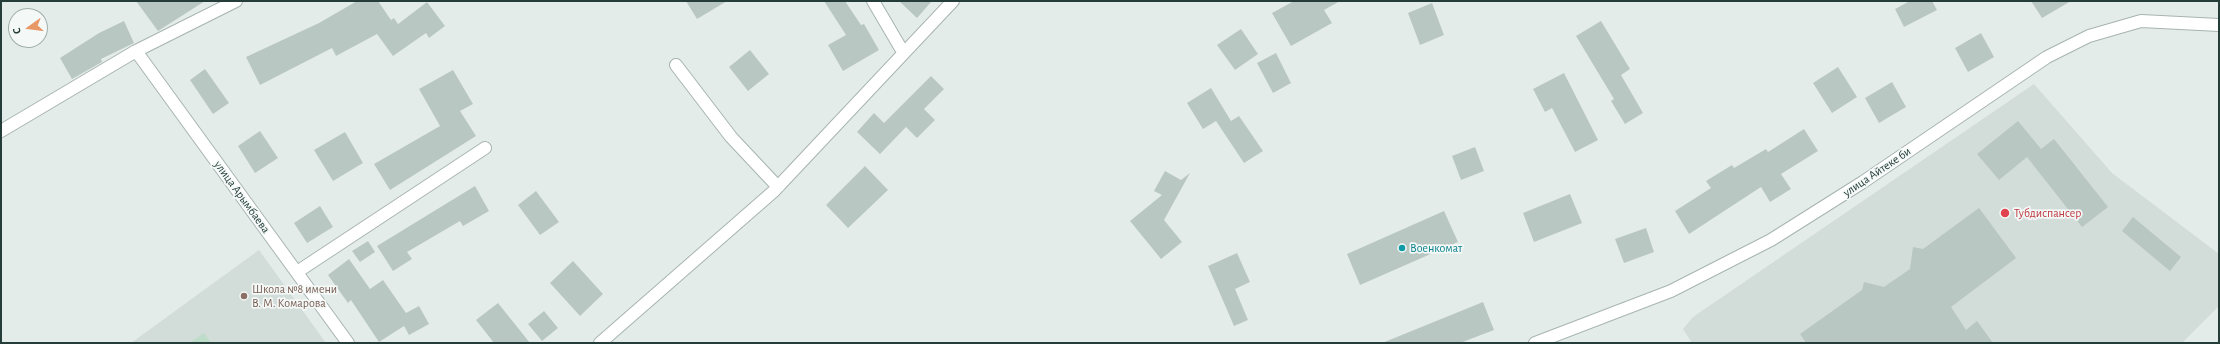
<!DOCTYPE html>
<meta charset="utf-8">
<style>
body{margin:0}
#map{position:relative;width:2220px;height:344px;overflow:hidden;background:#e4ecea;font-family:"Alegreya Sans",sans-serif}
canvas{display:block}
.frame{position:absolute;inset:0;border:2px solid #253d39;pointer-events:none}
.north{position:absolute;left:8px;top:8px;width:40px;height:40px;box-sizing:border-box;background:#f4f9f7;border:1px solid #a1aeab;border-radius:50%;rotate:256deg;font-size:11px;font-weight:700;line-height:16px;text-align:center;color:#253d39}
.north::after{content:'';display:block;margin:auto;width:14px;height:18px;background:#e89767;clip-path:polygon(50% 0,100% 100%,50% 72%,0 100%)}
</style>
<div id="map">
<canvas width="2220" height="344"></canvas>
<div class="frame"></div>
<div class="north">С</div>
</div>
<script>
const ctx = document.querySelector('canvas').getContext('2d');
ctx.lineJoin = 'round';
function fill(path, color) { ctx.fillStyle = color; ctx.fill(path, 'evenodd'); }
const poly = rows => new Path2D(rows.map(r => 'M' + r).join(''));
function strokePath(path, color, width, dash) { ctx.strokeStyle = color; ctx.lineWidth = width; ctx.lineCap = dash ? 'butt' : 'round'; ctx.setLineDash(dash || []); ctx.stroke(path); }
function write(font, color, halo, rows, align = 'center') {
  ctx.font = font + ' "Alegreya Sans",sans-serif'; ctx.lineWidth = 3.5; ctx.setLineDash([]); ctx.textBaseline = 'middle'; ctx.strokeStyle = halo; ctx.fillStyle = color; for (const [text, x, y, turn = 0] of rows) {
    ctx.save(); ctx.translate(x, y); ctx.rotate((+turn || 0) * Math.PI / 180); ctx.textAlign = isNaN(turn) ? turn : align; if (halo) ctx.strokeText(text, 0, 0); ctx.fillText(text, 0, 0); ctx.restore();
  }
}
fill(poly([
 [2034,84,2112,173,2219,254,2219,306,2182,343,1692,343,1683,329,1693,317],
 [259,250,326,343,131,343]
]), '#d2dcd9');
fill(poly([
 [204,333,211,343,189,343]
]), '#bedcca');
fill(poly([
 [136,1,205,1,158,31],
 [357,1,378,1,391,20,394,18,398,24,427,2,445,26,429,38,426,33,393,56,377,34,336,56,332,48,260,85,246,57,319,23],
 [686,1,727,1,697,19],
 [824,1,845,1,861,25,864,24,879,50,843,71,828,45,846,35],
 [899,1,932,1,917,18],
 [1294,1,1340,1,1324,10,1332,23,1291,46,1272,13],
 [1910,1,1932,1,1937,10,1904,27,1895,9],
 [2031,1,2071,1,2042,18],
 [1432,3,1444,35,1420,45,1408,13],
 [124,21,134,43,101,59,102,62,72,79,60,58,99,33],
 [1601,21,1630,69,1621,75,1643,113,1625,124,1611,101,1614,99,1576,36],
 [1241,29,1258,54,1235,70,1217,45],
 [1981,33,1994,57,1968,72,1955,48],
 [750,50,769,74,748,91,729,67],
 [1276,53,1291,83,1273,93,1257,63],
 [1838,67,1857,97,1832,113,1813,83],
 [205,69,229,103,213,114,190,80],
 [453,70,473,104,460,111,476,136,390,190,374,164,440,126,419,89],
 [1564,73,1598,140,1575,152,1552,108,1545,112,1533,89],
 [931,76,944,89,924,109,935,120,917,138,906,127,880,154,857,132,874,113,884,123],
 [1892,82,1906,107,1879,123,1865,98],
 [1211,88,1231,121,1239,116,1263,151,1244,163,1216,121,1203,129,1187,103],
 [2018,121,2041,149,2054,139,2108,207,2082,227,2027,157,1999,180,1977,154],
 [1804,129,1818,151,1781,174,1791,189,1770,202,1761,187,1689,234,1675,211,1711,188,1706,181,1732,165,1734,168,1766,149,1768,152],
 [260,131,278,158,255,173,238,146],
 [345,132,363,163,333,181,314,150],
 [1475,147,1484,171,1461,180,1452,156],
 [865,166,888,190,848,228,826,205],
 [1165,171,1181,180,1190,173,1164,220,1182,242,1161,259,1130,221,1162,195,1154,191],
 [475,186,489,211,463,226,460,221,407,252,412,259,393,271,377,246],
 [536,191,559,222,540,235,518,205],
 [1570,194,1582,223,1534,242,1523,213],
 [320,206,333,227,307,243,294,223],
 [1979,208,2016,258,1951,307,1966,330,1977,321,1993,343,1806,343,1800,334,1862,290,1864,282,1884,287,1910,269,1913,247,1923,249],
 [1444,211,1458,242,1360,285,1347,254],
 [2133,217,2181,257,2170,271,2122,231],
 [1646,228,1654,252,1624,263,1615,239],
 [368,241,375,252,360,262,352,251],
 [1237,253,1250,282,1235,289,1248,320,1234,326,1208,266],
 [349,259,370,289,383,280,406,313,419,306,429,324,409,335,404,326,379,342,351,300,348,303,328,275],
 [573,261,603,294,580,316,550,283],
 [1483,302,1494,330,1460,343,1382,343],
 [498,303,530,343,494,343,476,320],
 [544,311,558,328,542,341,528,324]
]), '#b9c7c3');
const minor = poly([
 [873,1,903,52],
 [136,51,348,343],
 [676,65,731,137,778,187],
 [1,131,136,51,236,1],
 [297,272,485,148],
 [600,343,774,191,953,1],
 [1535,343,1671,291,1771,240,1863,182,2047,57,2089,36,2141,21,2219,25]
]);
strokePath(minor, '#a7b4b1', 14);
strokePath(minor, '#fff', 12);
for (const [x, y, r, color] of [
 [2005,213,5,"#e0444e"],
 [1402,248,4,"#0f9aa8"],
 [244,296,4,"#8d6e63"]
]) { const dot = new Path2D(); dot.arc(x, y, r, 0, 2 * Math.PI); ctx.fillStyle = color; ctx.fill(dot); strokePath(dot, '#f4f9f7', 1.5); }
write('12px', '#253d39', '#f4f9f7', [
 ["улица Айтеке би",1877,172,-34],
 ["улица Арымбаева",242,197,54]
]);
write('12px', '#be3a42', '#f4f9f7', [
 ["Тубдиспансер",2014,213]
], 'left');
write('12px', '#0d838f', '#f4f9f7', [
 ["Военкомат",1410,248]
], 'left');
write('12px', '#785e54', '#f4f9f7', [
 ["Школа №8 имени",252,289],
 ["В. М. Комарова",252,303]
], 'left');
</script>
